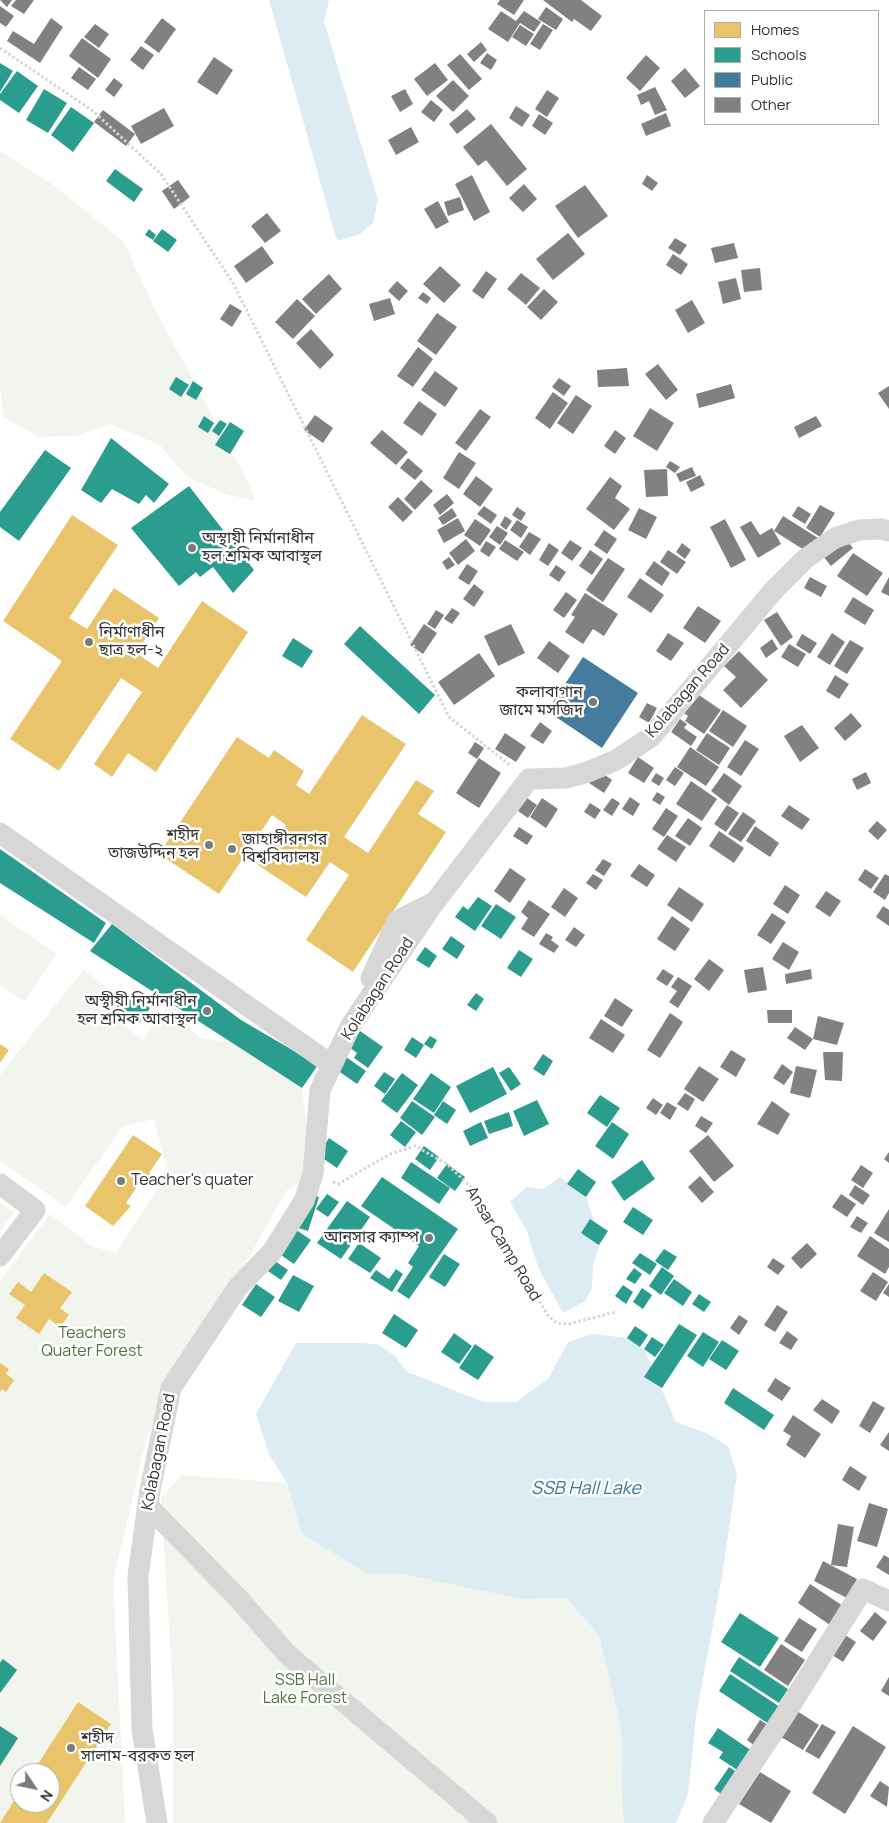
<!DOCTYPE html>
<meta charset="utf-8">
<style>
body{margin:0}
#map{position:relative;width:889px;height:1823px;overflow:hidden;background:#fff;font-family:Manrope,sans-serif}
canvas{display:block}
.legend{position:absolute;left:704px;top:10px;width:175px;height:115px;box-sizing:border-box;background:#fff;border:1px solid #adadad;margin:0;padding:6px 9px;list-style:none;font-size:15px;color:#333}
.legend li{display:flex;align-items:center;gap:10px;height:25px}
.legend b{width:25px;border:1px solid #adadad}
.north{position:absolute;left:10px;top:1763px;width:50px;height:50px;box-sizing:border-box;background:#fff;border:1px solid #adadad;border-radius:50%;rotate:124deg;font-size:14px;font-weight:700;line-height:20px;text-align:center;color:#333}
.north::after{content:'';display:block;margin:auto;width:18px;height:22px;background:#7a7a7a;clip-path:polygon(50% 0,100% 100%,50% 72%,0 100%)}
</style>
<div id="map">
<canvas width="889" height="1823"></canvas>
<ul class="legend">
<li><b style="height:14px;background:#e9c46a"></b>Homes</li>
<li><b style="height:14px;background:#2a9d8f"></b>Schools</li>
<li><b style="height:14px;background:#457b9d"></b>Public</li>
<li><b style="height:14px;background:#818181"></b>Other</li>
</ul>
<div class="north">N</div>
</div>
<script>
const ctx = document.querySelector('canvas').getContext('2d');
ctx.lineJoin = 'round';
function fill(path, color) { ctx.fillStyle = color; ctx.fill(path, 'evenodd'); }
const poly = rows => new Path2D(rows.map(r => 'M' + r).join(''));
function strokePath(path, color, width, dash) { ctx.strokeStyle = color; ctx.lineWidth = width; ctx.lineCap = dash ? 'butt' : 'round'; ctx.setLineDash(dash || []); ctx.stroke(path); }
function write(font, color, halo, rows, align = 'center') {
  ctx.font = font + ' Manrope,"Noto Sans Bengali",sans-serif'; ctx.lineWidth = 5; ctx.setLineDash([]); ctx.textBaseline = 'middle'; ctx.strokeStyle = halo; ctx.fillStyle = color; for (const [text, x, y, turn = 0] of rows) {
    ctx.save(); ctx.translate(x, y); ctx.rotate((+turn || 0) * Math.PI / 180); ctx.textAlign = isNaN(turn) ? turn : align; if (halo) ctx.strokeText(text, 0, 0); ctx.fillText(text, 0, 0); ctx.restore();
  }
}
fill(poly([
 [0,151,52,184,123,241,157,313,249,484,255,501,225,494,186,476,160,445,110,424,75,436,39,437,4,417,0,389],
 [0,915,57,954,24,1002,0,985],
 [84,969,111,991,106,1012,143,1040,170,1003,199,1038,231,1042,302,1088,313,1174,287,1190,147,1436,113,1581,125,1823,47,1823,111,1724,78,1702,32,1773,20,1773,20,1791,0,1822,0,1766,18,1738,0,1726,0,1281,50,1214,92,1246,116,1253,168,1172,154,1119,122,1127,66,1207,0,1161,0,1075],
 [0,1203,14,1212,0,1232],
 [182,1475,287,1483,302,1534,366,1573,397,1573,522,1599,566,1598,599,1635,621,1727,622,1797,626,1823,173,1823,173,1692,161,1498]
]), '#f1f5ed');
fill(poly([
 [269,0,329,0,324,22,378,200,373,223,360,234,337,241],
 [560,1177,586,1197,598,1232,599,1245,593,1266,592,1288,585,1301,563,1313,538,1267,527,1231,510,1202,527,1187,543,1189],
 [592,1334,627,1338,644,1349,676,1422,706,1433,728,1446,737,1474,722,1576,696,1717,688,1794,676,1823,624,1823,622,1797,621,1727,599,1635,566,1598,522,1599,397,1573,366,1573,302,1534,287,1483,269,1454,256,1414,296,1343,362,1343,379,1345,394,1355,407,1372,484,1402,516,1402,548,1379,568,1342]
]), '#ddebf3');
fill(poly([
 [72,515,118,545,69,618,87,629,114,588,159,618,136,653,158,668,202,601,248,632,156,772,128,753,112,777,94,764,142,692,121,678,59,771,10,739,62,661,3,621],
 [362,715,406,744,344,837,368,853,416,780,434,791,418,814,446,832,353,972,306,940,349,875,330,862,306,897,258,865,286,825,272,815,219,894,159,854,237,737,269,758,274,750,304,771,296,785,309,794],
 [0,1044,9,1050,0,1063],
 [133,1135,162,1154,149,1173,153,1175,147,1183,142,1179,126,1203,131,1206,113,1226,85,1206],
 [44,1273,72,1292,60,1308,69,1315,60,1327,49,1319,39,1334,16,1318,25,1305,9,1294,18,1282,31,1292],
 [0,1363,9,1369,6,1374,14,1380,6,1392,2,1389,0,1392],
 [3,1659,17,1670,0,1693,0,1663],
 [78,1702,111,1724,47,1823,0,1823,20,1791,20,1803,50,1803,50,1773,32,1773],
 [0,1726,18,1738,0,1766]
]), '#e9c46a');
fill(poly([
 [0,63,13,71,0,92],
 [17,71,38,86,19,113,0,100,0,94],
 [44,89,67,103,48,133,26,120],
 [71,107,94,123,73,152,51,135],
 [115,169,143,189,134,202,106,181],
 [149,229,156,235,153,240,145,235],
 [162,229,177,240,168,252,153,241],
 [176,377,189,385,181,397,169,389],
 [193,381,203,388,196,400,186,394],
 [204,416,214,423,208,433,198,427],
 [220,420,227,424,219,436,212,431],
 [230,422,244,431,230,454,215,445],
 [111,438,169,484,154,503,146,495,139,504,112,489,101,503,81,490],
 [45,450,71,468,19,541,0,527,0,512],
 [189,486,254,570,233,593,213,567,200,577,196,572,179,586,131,528],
 [360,626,435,695,419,714,344,644],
 [293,638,313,651,302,668,282,656],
 [0,849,106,923,94,943,0,883],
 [478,897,492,906,475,931,455,917,463,906,468,910],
 [496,904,516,917,501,939,481,926],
 [112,924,241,1020,318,1065,302,1088,90,951],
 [451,936,465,946,457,959,442,949],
 [425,947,437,956,429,968,416,960],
 [519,950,533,959,521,977,507,968],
 [127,993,150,1008,140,1023,118,1008],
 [476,993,484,999,476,1011,467,1005],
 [360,1031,383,1047,368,1068,354,1058,357,1053,349,1047],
 [430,1036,437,1040,432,1049,424,1044],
 [412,1037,424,1045,416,1058,404,1050],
 [543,1054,553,1061,544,1076,533,1069],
 [346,1057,366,1071,357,1084,337,1070],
 [493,1067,507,1094,470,1113,456,1086],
 [509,1067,521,1084,511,1091,499,1073],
 [384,1072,395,1079,385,1094,374,1086],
 [402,1073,418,1085,397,1113,381,1101],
 [431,1073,451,1087,434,1113,413,1099],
 [600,1095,620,1108,607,1127,587,1113],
 [537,1100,549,1124,524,1136,513,1111],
 [412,1101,435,1117,422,1135,400,1118],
 [443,1101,456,1110,447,1124,434,1115],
 [509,1112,513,1126,489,1134,484,1121],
 [401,1121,416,1132,405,1147,390,1135],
 [481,1122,488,1138,470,1146,463,1131],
 [612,1122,629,1134,613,1159,595,1146],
 [329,1138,348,1151,337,1168,318,1155],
 [424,1146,439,1157,430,1170,415,1159],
 [642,1160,655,1179,624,1201,611,1182],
 [411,1162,450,1188,439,1204,401,1178],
 [447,1164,465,1177,455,1191,437,1178],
 [578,1169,596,1182,586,1197,567,1184],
 [382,1177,458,1229,409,1299,397,1291,413,1267,408,1263,419,1246,361,1206],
 [309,1193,319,1197,308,1231,298,1228],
 [327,1194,339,1202,328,1217,316,1209],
 [347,1201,370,1217,341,1259,317,1243],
 [633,1207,653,1220,643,1235,623,1222],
 [590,1219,608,1231,599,1245,581,1233],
 [295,1229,311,1240,294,1264,278,1253],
 [359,1243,381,1258,370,1273,348,1259],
 [664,1249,677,1257,668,1270,655,1261],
 [640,1253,657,1264,650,1275,632,1263],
 [444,1254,460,1264,445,1287,429,1277],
 [275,1261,288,1270,281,1280,268,1271],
 [662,1267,674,1276,661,1295,649,1286],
 [634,1268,642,1274,635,1284,626,1279],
 [396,1269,403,1274,392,1292,370,1278,376,1270,389,1279],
 [293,1275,314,1286,299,1312,278,1301],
 [674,1279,692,1292,683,1306,664,1293],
 [256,1284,275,1297,261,1317,242,1305],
 [623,1285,633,1292,626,1304,615,1296],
 [642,1288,652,1295,643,1309,633,1302],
 [699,1294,711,1302,704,1312,692,1304],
 [394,1314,418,1330,406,1348,382,1333],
 [679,1324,697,1335,662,1388,644,1377],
 [635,1326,648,1335,640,1347,627,1338],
 [703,1332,719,1342,703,1367,687,1356],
 [454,1333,472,1346,459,1364,441,1352],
 [652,1337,664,1345,655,1357,644,1349],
 [722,1340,739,1351,726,1370,709,1359],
 [475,1344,494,1357,478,1380,459,1368],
 [733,1388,774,1415,764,1430,724,1403],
 [740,1613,779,1638,760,1667,721,1642],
 [739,1657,788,1689,779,1703,730,1671],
 [3,1659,17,1670,0,1693,0,1663],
 [730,1674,780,1707,769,1724,719,1691],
 [0,1726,18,1738,0,1766],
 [718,1728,755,1753,742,1773,719,1758,723,1752,708,1743],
 [729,1767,740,1774,725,1797,714,1789]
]), '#2a9d8f');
fill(poly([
 [583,657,638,693,602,748,547,711]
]), '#457b9d');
fill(poly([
 [0,0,12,0,7,7],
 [16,0,34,0,24,14,11,6],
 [500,0,524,0,514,15,497,4],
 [543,0,581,0,602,16,591,31,574,19,572,22],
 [0,6,14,16,6,27,0,23],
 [546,7,563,19,556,30,538,19],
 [501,11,516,21,524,11,541,22,534,32,520,23,508,42,488,29],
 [51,18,63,27,40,63,7,41,13,31,34,44],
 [162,18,176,29,159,53,144,42],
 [95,24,109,34,99,48,84,37],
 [543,24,553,30,540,50,530,44],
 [520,25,534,34,526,46,512,37],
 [82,38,111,59,98,78,69,56],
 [481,42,487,50,474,62,467,54],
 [141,46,154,55,143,70,130,60],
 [487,53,497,60,491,70,480,63],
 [460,54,482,79,469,90,447,65],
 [646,55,660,68,640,91,626,78],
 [214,57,233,70,217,95,197,82],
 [435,63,448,80,427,96,414,79],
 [79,67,96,79,88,90,71,78],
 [685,68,700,86,685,98,671,81],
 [114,78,123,85,114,97,105,90],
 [453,80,469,96,453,112,436,96],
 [655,87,667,110,655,115,649,101,641,105,637,95],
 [405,89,413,104,400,112,391,96],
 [547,90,559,98,547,117,535,109],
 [431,100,443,110,434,122,421,112],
 [516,106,530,115,522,127,509,118],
 [164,108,174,126,141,144,131,126],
 [467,109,476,119,457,134,449,124],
 [103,110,135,134,126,146,94,122],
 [666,113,671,126,646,136,641,124],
 [539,114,553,123,545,135,532,126],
 [491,124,527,169,507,186,486,160,478,166,463,147],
 [411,127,419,142,396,155,388,140],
 [472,175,490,212,474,221,455,184],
 [647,175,658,183,652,191,642,184],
 [178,180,190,197,174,209,162,191],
 [524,184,537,199,523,212,509,198],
 [585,185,608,216,578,238,555,206],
 [460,197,464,210,448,216,444,202],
 [438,201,449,222,436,229,424,209],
 [267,213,281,231,265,243,251,226],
 [568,233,585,254,553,280,536,259],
 [675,238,687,245,680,255,668,248],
 [734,243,738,258,715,263,711,248],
 [262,246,274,263,246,283,234,266],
 [673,254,688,264,681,275,666,265],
 [440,266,461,285,444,303,423,284],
 [760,268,762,290,744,292,741,270],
 [486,271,497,279,483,299,472,291],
 [521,273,540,288,526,305,507,289],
 [329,274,342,289,316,314,302,299],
 [736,278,741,299,723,304,718,282],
 [397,281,408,291,399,301,388,291],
 [544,289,558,302,541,320,527,307],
 [423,292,431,298,427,304,418,298],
 [390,298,395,314,374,321,369,304],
 [297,299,315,316,293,339,275,322],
 [692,300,705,323,688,333,675,310],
 [230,304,242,311,232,327,220,319],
 [437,313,457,327,436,355,417,341],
 [311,329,334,355,320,369,296,343],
 [418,347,433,359,413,387,397,376],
 [658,364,678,390,666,400,645,374],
 [627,368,629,386,598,387,597,370],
 [435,371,458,388,445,407,421,390],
 [559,378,571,386,564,396,552,387],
 [731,384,735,398,699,408,696,394],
 [889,386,889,409,878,393],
 [553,392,568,403,550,429,535,418],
 [576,395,592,406,573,434,557,423],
 [419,401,437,414,422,436,403,423],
 [650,408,674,423,657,451,633,436],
 [480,409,491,417,466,451,455,443],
 [315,415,333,428,323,443,304,430],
 [816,416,822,426,799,438,794,427],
 [382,430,408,452,396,465,370,443],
 [615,430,626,438,615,454,604,446],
 [459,452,476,463,459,489,443,478],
 [408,458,423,471,415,480,400,468],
 [670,461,680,467,675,473,666,467],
 [692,467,696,476,680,482,676,474],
 [667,469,668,496,646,497,644,470],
 [700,475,705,485,691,492,686,482],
 [476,476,493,489,480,507,463,494],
 [610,477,622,486,615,498,630,509,614,530,586,509],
 [421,480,433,491,415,510,404,499],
 [447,494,454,503,440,515,433,505],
 [398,497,413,512,403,522,388,507],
 [820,505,835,513,820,537,806,528],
 [484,506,497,515,491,524,477,514],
 [798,506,811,514,805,524,792,516],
 [517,507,526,513,521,521,512,515],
 [452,508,457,516,443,525,438,518],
 [639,508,657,517,646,539,628,530],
 [505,516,512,521,506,530,500,525],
 [783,516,818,538,809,553,774,531],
 [458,518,465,531,444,543,437,530],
 [475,519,491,530,480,546,464,535],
 [725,519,746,560,731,568,710,527],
 [517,520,528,527,521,538,510,530],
 [751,521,760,535,772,528,781,544,758,558,740,527],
 [497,526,508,533,500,545,489,537],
 [604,530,617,539,607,554,594,545],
 [529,532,541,539,530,555,519,547],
 [845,538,853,548,831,566,823,556],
 [466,539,475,551,458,565,449,553],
 [505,540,524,552,517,561,499,549],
 [570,540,582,548,572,561,561,553],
 [486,541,496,547,489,557,480,551],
 [549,543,559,550,548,566,539,560],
 [682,543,691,550,685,559,676,552],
 [590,550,603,559,592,575,579,566],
 [668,550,686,562,677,574,660,562],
 [853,553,883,573,867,596,837,576],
 [449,557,455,565,447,570,442,562],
 [608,558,625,569,603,602,586,590],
 [654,561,670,573,662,586,645,574],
 [467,564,478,571,469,585,458,578],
 [556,565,566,572,559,582,549,575],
 [810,577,827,586,821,597,804,588],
 [889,577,889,596,881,592],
 [640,578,664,595,651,613,627,597],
 [474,584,484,592,474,607,463,599],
 [566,592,577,600,564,618,553,610],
 [585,593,618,614,604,636,593,629,583,644,565,632,575,617,571,615],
 [853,597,874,610,865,625,844,612],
 [698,606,721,621,705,643,683,628],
 [452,608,460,613,452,624,444,619],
 [436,610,444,615,435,629,427,624],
 [777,612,793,637,781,646,764,620],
 [424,624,437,633,423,654,410,645],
 [511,624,525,653,498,666,484,636],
 [668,633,684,643,671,661,656,651],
 [832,633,845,642,830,665,817,657],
 [802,634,817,643,810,654,796,645],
 [772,639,778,649,766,658,760,648],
 [850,640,864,648,847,674,834,666],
 [549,641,570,656,558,673,537,658],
 [789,644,806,654,798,667,781,657],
 [739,651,768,680,741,708,723,690,736,677,724,666],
 [479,653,495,676,454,705,438,682],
 [835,675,849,684,839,699,826,691],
 [693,691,721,710,704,734,685,721,688,716,680,710],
 [647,703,657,708,649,723,639,717],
 [723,710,747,726,733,747,709,731],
 [851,713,862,726,845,741,834,728],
 [680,719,687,724,684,728,697,737,691,746,671,732],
 [540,722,552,731,543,744,530,736],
 [802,725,819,748,800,762,784,736],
 [505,733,526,747,516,762,495,749],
 [707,733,730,748,719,765,696,750],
 [745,740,759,749,741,776,727,767],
 [475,742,484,748,477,759,468,753],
 [690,747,719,767,706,786,677,767],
 [638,757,654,768,644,783,628,773],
 [479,758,501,773,479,808,456,793],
 [675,767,684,773,675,786,666,780],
 [598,770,612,780,604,793,589,783],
 [866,772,871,783,857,790,852,779],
 [656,773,664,778,659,786,651,781],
 [724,773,742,786,729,805,711,791],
 [691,781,717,799,702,821,676,804],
 [657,792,665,797,660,805,652,800],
 [630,797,640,804,633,816,622,809],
 [527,798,537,805,528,818,518,811],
 [542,798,558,809,546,828,530,817],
 [612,798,620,803,612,816,603,810],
 [590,803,601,810,595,819,584,812],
 [727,805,739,813,726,832,714,824],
 [789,805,810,819,802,830,781,816],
 [666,808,678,816,664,837,652,829],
 [743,812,756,821,741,842,728,834],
 [688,818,702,828,690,846,675,836],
 [877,821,887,830,878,840,868,831],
 [755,826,779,843,770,857,746,841],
 [519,827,533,836,527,845,513,836],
 [719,831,744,848,734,863,709,846],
 [667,835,686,847,676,862,657,849],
 [603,859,612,864,604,876,595,870],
 [639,864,655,875,647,887,630,876],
 [510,868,526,879,510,903,494,891],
 [865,869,879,878,871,889,858,880],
 [593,874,603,880,596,890,586,883],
 [885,874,889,876,889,893,885,900,873,892],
 [785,885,800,895,788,914,773,904],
 [679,887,704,904,692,922,667,905],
 [564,888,578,898,565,917,551,907],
 [826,891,841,901,830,917,815,907],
 [529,900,550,914,534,937,521,929,528,918,521,912],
 [883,906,889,910,889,926,876,917],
 [772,913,786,922,771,944,757,935],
 [672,916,690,929,675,951,657,939],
 [574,927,585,935,576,947,565,940],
 [546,933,553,937,551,940,559,946,554,953,539,944],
 [783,942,799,952,789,970,772,959],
 [709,959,724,970,709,991,694,979],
 [763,967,767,990,748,993,744,970],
 [663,969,674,976,667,986,656,979],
 [811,969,812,979,786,984,785,974],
 [678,977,692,986,678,1008,669,1002,677,991,671,987],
 [615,998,633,1010,622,1027,604,1016],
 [767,1010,792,1010,792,1023,768,1023],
 [670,1013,683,1022,660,1058,647,1050],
 [818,1016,844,1023,837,1045,813,1039],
 [601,1019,625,1035,613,1053,589,1038],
 [795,1027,813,1039,805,1050,787,1038],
 [731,1050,746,1059,736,1077,720,1067],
 [823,1052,843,1052,842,1081,825,1080],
 [782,1064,793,1072,784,1085,773,1078],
 [699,1066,719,1079,703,1102,684,1089],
 [796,1066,817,1070,810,1098,790,1093],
 [685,1093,695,1099,688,1111,677,1104],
 [653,1098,663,1105,656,1115,646,1108],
 [772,1101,790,1114,778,1135,757,1124],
 [667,1102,677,1108,670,1120,660,1113],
 [701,1116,713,1123,706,1133,695,1126],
 [708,1135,734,1166,714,1182,689,1151],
 [889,1152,889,1163,884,1159],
 [861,1165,873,1173,863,1188,851,1180],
 [700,1176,714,1192,702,1203,688,1187],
 [855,1185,870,1195,863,1205,849,1195],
 [841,1194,856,1204,847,1217,832,1207],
 [889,1209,889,1242,874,1233],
 [857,1216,868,1223,861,1233,850,1227],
 [870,1236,889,1249,889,1267,885,1274,857,1256],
 [807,1243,817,1254,801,1269,791,1258],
 [773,1258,785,1266,778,1275,767,1267],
 [873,1272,888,1282,876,1301,860,1291],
 [889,1284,889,1297,883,1293],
 [777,1305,788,1312,775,1332,764,1325],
 [739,1315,748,1321,739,1335,730,1328],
 [787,1331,798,1339,791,1350,779,1343],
 [775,1378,791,1388,782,1401,767,1391],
 [822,1399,840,1411,832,1424,813,1410],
 [873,1401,885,1408,870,1433,859,1426],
 [793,1415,821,1434,805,1458,786,1445,791,1436,783,1431],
 [889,1432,889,1451,880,1445],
 [850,1466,867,1477,859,1491,842,1480],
 [869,1503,888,1509,877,1547,857,1541],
 [838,1524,854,1527,847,1567,831,1565],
 [884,1555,889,1558,889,1575,876,1567],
 [823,1561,857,1579,847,1598,814,1581],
 [810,1584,843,1606,830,1625,798,1603],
 [875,1612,887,1622,873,1641,860,1631],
 [799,1618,817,1629,802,1652,784,1641],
 [842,1633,856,1642,843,1662,829,1653],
 [781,1644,805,1660,788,1686,764,1670],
 [889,1677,889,1696,881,1691],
 [797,1711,819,1725,803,1750,781,1737],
 [760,1720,773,1728,759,1749,747,1740],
 [822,1724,836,1732,819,1759,805,1751],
 [853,1726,886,1747,845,1814,812,1793],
 [760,1772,791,1791,771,1823,739,1804],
 [880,1781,889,1787,887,1807,870,1796]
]), '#818181');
strokePath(poly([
 [0,48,93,111,161,174,233,283,449,717,511,766],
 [333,1182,338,1184,390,1154,415,1146,447,1164,474,1190,502,1241,549,1317,557,1323,568,1324,616,1312]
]), '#d6d6d6', 3, [2.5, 2.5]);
strokePath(poly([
 [0,833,332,1065,337,1053],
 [371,978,397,921,433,903],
 [0,1184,35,1210,0,1256],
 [148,1506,237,1597,287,1654,487,1823],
 [157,1823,142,1729,138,1576,150,1490,171,1388,238,1287,272,1252,304,1201,313,1174,320,1090,351,1025,431,907,529,779,566,778,588,772,616,760,651,737,774,590,805,559,835,538,859,530,881,529,889,531],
 [713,1823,784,1716,863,1589,889,1601]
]), '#d7d7d7', 21);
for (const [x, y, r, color] of [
 [192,548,5,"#7a7a7a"],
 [89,642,5,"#7a7a7a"],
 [593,702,5,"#7a7a7a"],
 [209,845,5,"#7a7a7a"],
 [232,849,5,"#7a7a7a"],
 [207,1011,5,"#7a7a7a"],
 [121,1181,5,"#7a7a7a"],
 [429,1238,5,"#7a7a7a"],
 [71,1748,5,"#7a7a7a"]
]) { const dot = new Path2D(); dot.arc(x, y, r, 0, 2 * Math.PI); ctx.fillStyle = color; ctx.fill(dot); strokePath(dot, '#fff', 2); }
write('16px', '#333', '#fff', [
 ["অস্থায়ী নির্মানাধীন",202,539],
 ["হল শ্রমিক আবাস্থল",202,557],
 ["নির্মাণাধীন",99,633],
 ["ছাত্র হল-২",99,651],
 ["কলাবাগান",583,693,"right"],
 ["জামে মসজিদ",583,711,"right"],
 ["শহীদ",199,836,"right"],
 ["তাজউদ্দিন হল",199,854,"right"],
 ["জাহাঙ্গীরনগর",242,840],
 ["বিশ্ববিদ্যালয়",242,858],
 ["অস্থীয়ী নির্মানাধীন",197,1002,"right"],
 ["হল শ্রমিক আবাস্থল",197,1020,"right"],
 ["Teacher's quater",131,1181],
 ["আনসার ক্যাম্প",419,1238,"right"],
 ["শহীদ",81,1739],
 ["সালাম-বরকত হল",81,1757]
], 'left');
write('16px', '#333', '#fff', [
 ["Kolabagan Road",688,691,-49],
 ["Kolabagan Road",378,989,-57],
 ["Ansar Camp Road",503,1244,59],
 ["Kolabagan Road",159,1452,-79]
]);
write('16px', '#56703f', '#fff', [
 ["Teachers",92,1334],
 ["Quater Forest",92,1352],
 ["SSB Hall",305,1681],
 ["Lake Forest",305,1699]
]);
write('italic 18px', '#3f7597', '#fff', [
 ["SSB Hall Lake",586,1489]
]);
</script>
